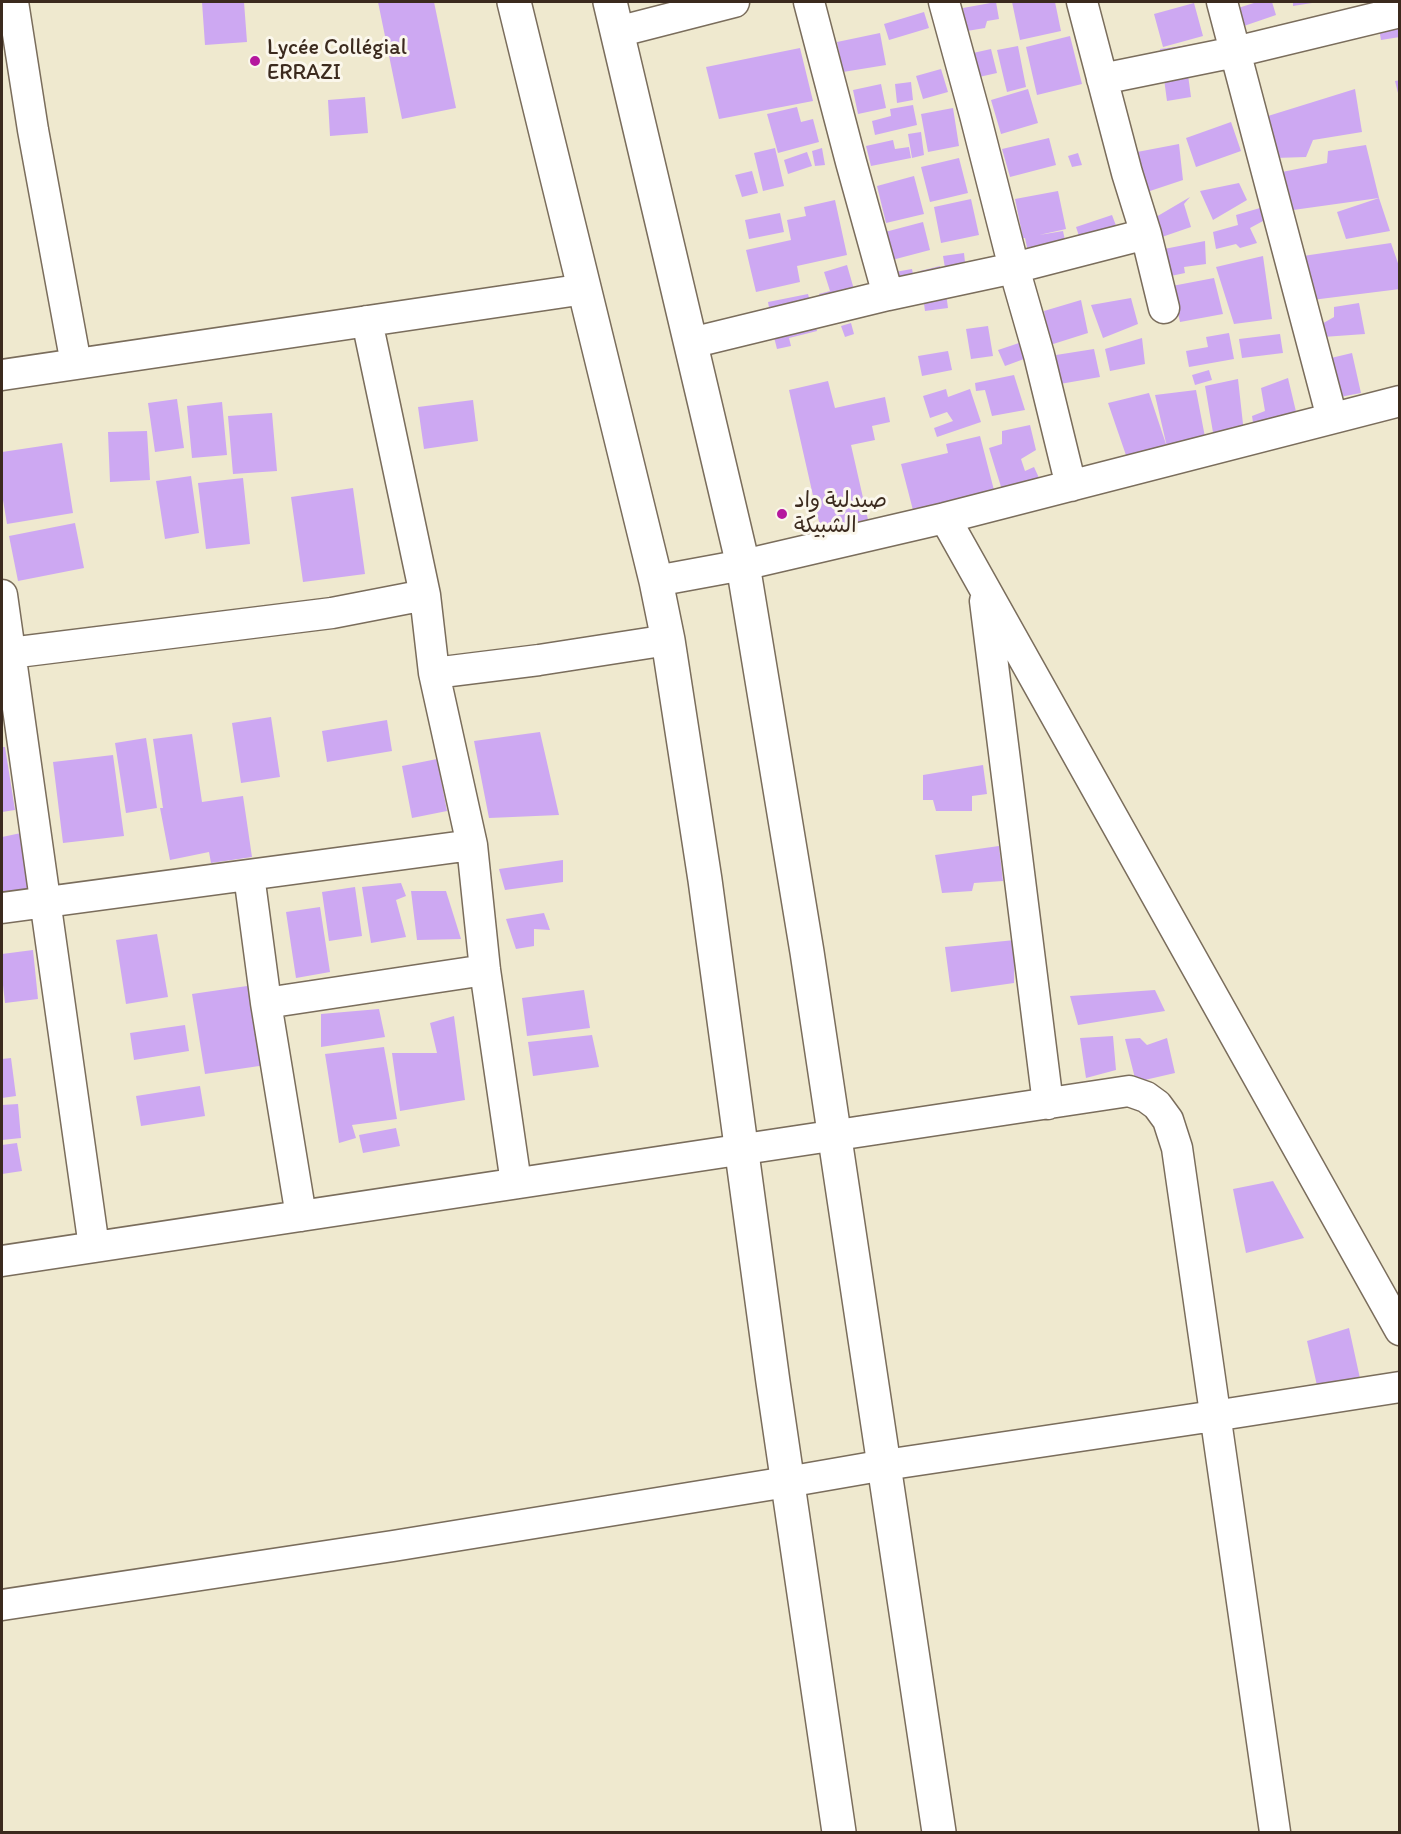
<!DOCTYPE html>
<meta charset="utf-8">
<style>
body{margin:0}
#map{position:relative;width:1401px;height:1834px;overflow:hidden;background:#efe9cf;font-family:Itim,sans-serif}
canvas{display:block}
.frame{position:absolute;inset:0;border:3px solid #3b2a1e;pointer-events:none}
</style>
<div id="map">
<canvas width="1401" height="1834"></canvas>
<div class="frame"></div>
</div>
<script>
const ctx = document.querySelector('canvas').getContext('2d');
ctx.lineJoin = 'round';
function fill(path, color) { ctx.fillStyle = color; ctx.fill(path, 'evenodd'); }
const poly = rows => new Path2D(rows.map(r => 'M' + r).join(''));
function strokePath(path, color, width, dash) { ctx.strokeStyle = color; ctx.lineWidth = width; ctx.lineCap = dash ? 'butt' : 'round'; ctx.setLineDash(dash || []); ctx.stroke(path); }
function write(font, color, halo, rows, align = 'center') {
  ctx.font = font + ' Itim,"Playpen Sans Arabic",sans-serif'; ctx.lineWidth = 6; ctx.setLineDash([]); ctx.textBaseline = 'middle'; ctx.strokeStyle = halo; ctx.fillStyle = color; for (const [text, x, y, turn = 0] of rows) {
    ctx.save(); ctx.translate(x, y); ctx.rotate((+turn || 0) * Math.PI / 180); ctx.textAlign = isNaN(turn) ? turn : align; if (halo) ctx.strokeText(text, 0, 0); ctx.fillText(text, 0, 0); ctx.restore();
  }
}
fill(poly([
 [202,2,244,2,247,42,205,45],
 [378,2,434,2,456,108,402,119],
 [996,2,999,19,987,21,985,28,967,31,963,8],
 [1012,2,1055,2,1061,31,1020,40],
 [1257,2,1272,2,1276,15,1241,27,1235,9],
 [1293,2,1312,2,1312,3,1293,6],
 [1194,3,1203,36,1163,47,1154,14],
 [924,12,929,28,889,40,884,24],
 [1400,19,1400,37,1381,40,1378,23],
 [880,33,886,65,843,72,837,42],
 [1070,36,1082,84,1037,95,1026,47],
 [1204,43,1188,75,1191,97,1167,101,1160,49],
 [1018,46,1026,87,1007,92,997,50],
 [800,48,813,101,719,119,706,67],
 [991,49,997,73,979,77,973,53],
 [941,69,948,92,923,99,916,76],
 [1400,80,1400,97,1399,97,1395,81],
 [911,82,913,100,897,103,895,84],
 [881,84,886,108,858,114,853,90],
 [1028,89,1038,123,1001,134,991,100],
 [1355,89,1362,132,1313,140,1306,157,1275,158,1268,116],
 [365,97,368,133,330,136,328,100],
 [913,105,917,125,875,135,872,121,891,116,890,109],
 [797,107,801,122,813,119,819,142,778,153,767,114],
 [953,108,959,146,928,152,921,114],
 [1231,122,1241,151,1196,167,1186,138],
 [921,132,924,155,912,158,908,134],
 [1049,138,1056,165,1010,177,1002,149],
 [893,140,895,149,909,147,911,158,871,166,866,146],
 [1179,144,1183,180,1147,192,1137,152],
 [1366,145,1379,198,1286,211,1282,172,1327,163,1328,151],
 [775,148,784,186,763,191,754,153],
 [822,148,825,165,815,166,812,151],
 [807,152,812,166,788,174,784,160],
 [1078,153,1082,165,1072,167,1068,156],
 [959,158,968,193,930,202,921,167],
 [752,171,758,193,742,197,735,175],
 [914,176,924,214,886,223,877,186],
 [1239,183,1247,200,1213,220,1200,191],
 [1058,191,1066,229,1039,235,1063,231,1068,254,1030,261,1025,238,1023,238,1015,199],
 [1190,197,1184,204,1191,227,1156,239,1156,217],
 [1379,198,1390,231,1346,239,1337,212],
 [971,199,979,235,941,243,934,207],
 [835,200,847,255,797,266,800,282,756,292,746,250,791,240,787,220,806,216,804,207],
 [1260,208,1263,221,1250,228,1257,243,1240,248,1236,244,1216,249,1213,232,1238,225,1236,215],
 [780,213,784,232,749,239,745,220],
 [1112,215,1120,236,1083,248,1076,227],
 [923,222,930,250,892,260,885,232],
 [1205,241,1206,264,1184,267,1185,273,1166,277,1164,249],
 [1391,243,1400,269,1400,289,1312,300,1303,256],
 [964,253,966,271,946,274,943,256],
 [1263,256,1272,319,1234,324,1216,267],
 [847,265,857,300,822,308,819,294,830,291,824,272],
 [940,266,943,279,923,284,920,271],
 [912,269,915,284,898,287,895,272],
 [1214,278,1223,314,1180,322,1172,286],
 [945,286,948,308,925,311,922,289],
 [808,294,812,309,771,318,768,302],
 [1131,298,1138,324,1103,338,1091,305],
 [1081,300,1088,333,1050,345,1044,311],
 [1359,303,1365,334,1323,337,1320,325,1334,317,1334,307],
 [814,319,817,331,789,338,791,346,777,349,773,333],
 [851,323,854,334,845,337,841,326],
 [988,326,993,356,971,359,966,329],
 [1229,333,1234,359,1189,367,1186,351,1208,347,1206,337],
 [1280,334,1283,353,1242,358,1239,339],
 [1142,338,1145,364,1110,371,1105,349],
 [1019,343,1024,359,1005,366,998,350],
 [1094,349,1100,377,1060,384,1056,355],
 [948,351,952,370,922,376,918,356],
 [1352,353,1361,393,1340,397,1331,358],
 [1209,370,1212,380,1195,385,1192,375],
 [1014,375,1025,410,992,416,985,390,976,391,975,383],
 [1288,378,1298,420,1255,435,1252,416,1265,411,1261,388],
 [1238,379,1244,433,1215,444,1205,386],
 [828,381,835,408,885,397,890,422,872,426,875,440,851,445,869,524,822,535,789,390],
 [946,389,948,397,970,389,981,422,937,437,934,428,953,421,947,412,930,418,923,396],
 [1196,390,1205,437,1128,461,1108,403,1149,393,1167,447,1155,395],
 [177,399,184,448,155,452,148,403],
 [473,400,478,441,424,449,418,407],
 [222,402,227,455,192,458,187,406],
 [272,413,277,471,233,474,228,416],
 [1030,425,1036,450,1021,459,1025,471,1034,467,1040,480,1002,490,989,448,1002,444,1002,431],
 [147,431,150,480,110,482,108,432],
 [980,436,995,494,914,514,901,464,948,453,946,444],
 [62,443,73,513,7,524,2,494,2,452],
 [191,476,199,533,165,539,156,481],
 [243,478,250,544,206,549,198,483],
 [353,488,365,574,303,582,291,497],
 [75,523,84,568,18,581,9,536],
 [271,717,280,777,241,783,232,723],
 [387,720,392,751,327,762,322,731],
 [540,732,559,815,489,818,474,741],
 [192,734,202,802,243,796,252,857,211,863,209,852,170,860,160,808,163,808,153,739],
 [146,738,157,808,126,813,115,743],
 [2,747,5,747,15,810,2,812],
 [113,755,124,836,63,843,53,762],
 [437,759,447,811,412,818,402,766],
 [983,765,987,794,972,796,972,811,936,811,933,800,923,800,923,775],
 [21,833,31,892,2,897,2,837],
 [999,846,1003,881,974,883,972,891,942,893,935,855],
 [563,860,563,882,505,890,499,869],
 [401,883,406,896,396,900,406,937,371,943,362,887],
 [355,887,362,936,329,941,322,892],
 [411,891,446,891,461,939,417,940],
 [320,907,330,972,296,978,286,912],
 [544,913,550,930,534,929,534,946,516,949,506,919],
 [157,934,168,997,126,1004,116,940],
 [1015,940,1014,983,951,992,945,947],
 [33,950,38,999,5,1003,2,976,2,954],
 [254,985,266,1065,205,1074,192,994],
 [584,990,590,1028,527,1036,522,998],
 [1155,990,1165,1011,1078,1025,1070,996],
 [379,1009,385,1037,321,1047,321,1014],
 [454,1016,465,1100,400,1111,392,1053,437,1053,430,1023],
 [185,1025,189,1051,134,1060,130,1033],
 [592,1035,599,1067,533,1076,528,1042],
 [1113,1036,1116,1070,1086,1078,1080,1038],
 [1140,1038,1147,1045,1167,1038,1175,1073,1136,1082,1125,1039],
 [384,1047,397,1119,352,1125,356,1138,339,1143,325,1054],
 [11,1058,16,1096,2,1098,2,1059],
 [200,1086,205,1116,141,1126,136,1096],
 [18,1104,21,1138,2,1140,2,1105],
 [396,1128,400,1146,363,1153,359,1135],
 [17,1143,22,1171,2,1174,2,1145],
 [1273,1181,1304,1238,1246,1253,1233,1189],
 [1349,1328,1361,1383,1318,1390,1307,1341]
]), '#cda8f2');
const minor = poly([
 [13,2,33,130,76,364],
 [809,2,851,162,888,295],
 [944,2,975,115,1014,268,1039,355,1071,486],
 [1082,2,1127,173,1146,234,1164,308],
 [1222,2,1332,418],
 [617,32,734,2],
 [1102,79,1235,52,1400,12],
 [367,321,425,595,434,673,472,845,485,970,516,1183],
 [691,343,888,295,1014,268,1146,234],
 [2,375,585,289],
 [945,518,1400,1330],
 [656,581,743,565,945,518,1400,401],
 [2,595,94,1247],
 [985,601,1048,1104],
 [2,654,332,613,425,595],
 [434,673,539,660,668,640],
 [249,875,266,1003,301,1216],
 [2,908,472,845],
 [266,1003,485,970],
 [2,1261,1129,1091,1146,1097,1157,1105,1168,1120,1177,1148,1275,1832],
 [2,1605,393,1546,787,1482,885,1465,1214,1416,1400,1387]
]);
const tertiary = poly([
 [514,2,656,581,668,640,705,880,773,1382,839,1832],
 [610,2,743,565,807,952,939,1832]
]);
strokePath(minor, '#7a6d5c', 33);
strokePath(tertiary, '#7a6d5c', 36);
strokePath(minor, '#fff', 30);
strokePath(tertiary, '#fff', 33);
for (const [x, y, r, color] of [
 [255,61,6,"#b5179e"],
 [782,514,6,"#b5179e"]
]) { const dot = new Path2D(); dot.arc(x, y, r, 0, 2 * Math.PI); ctx.fillStyle = color; ctx.fill(dot); strokePath(dot, '#fbf7ec', 2); }
write('22px', '#3b2a1e', '#fbf7ec', [
 ["Lycée Collégial",267,48],
 ["ERRAZI",267,73],
 ["صيدلية واد",794,501],
 ["الشبيكة",794,526]
], 'left');
</script>
